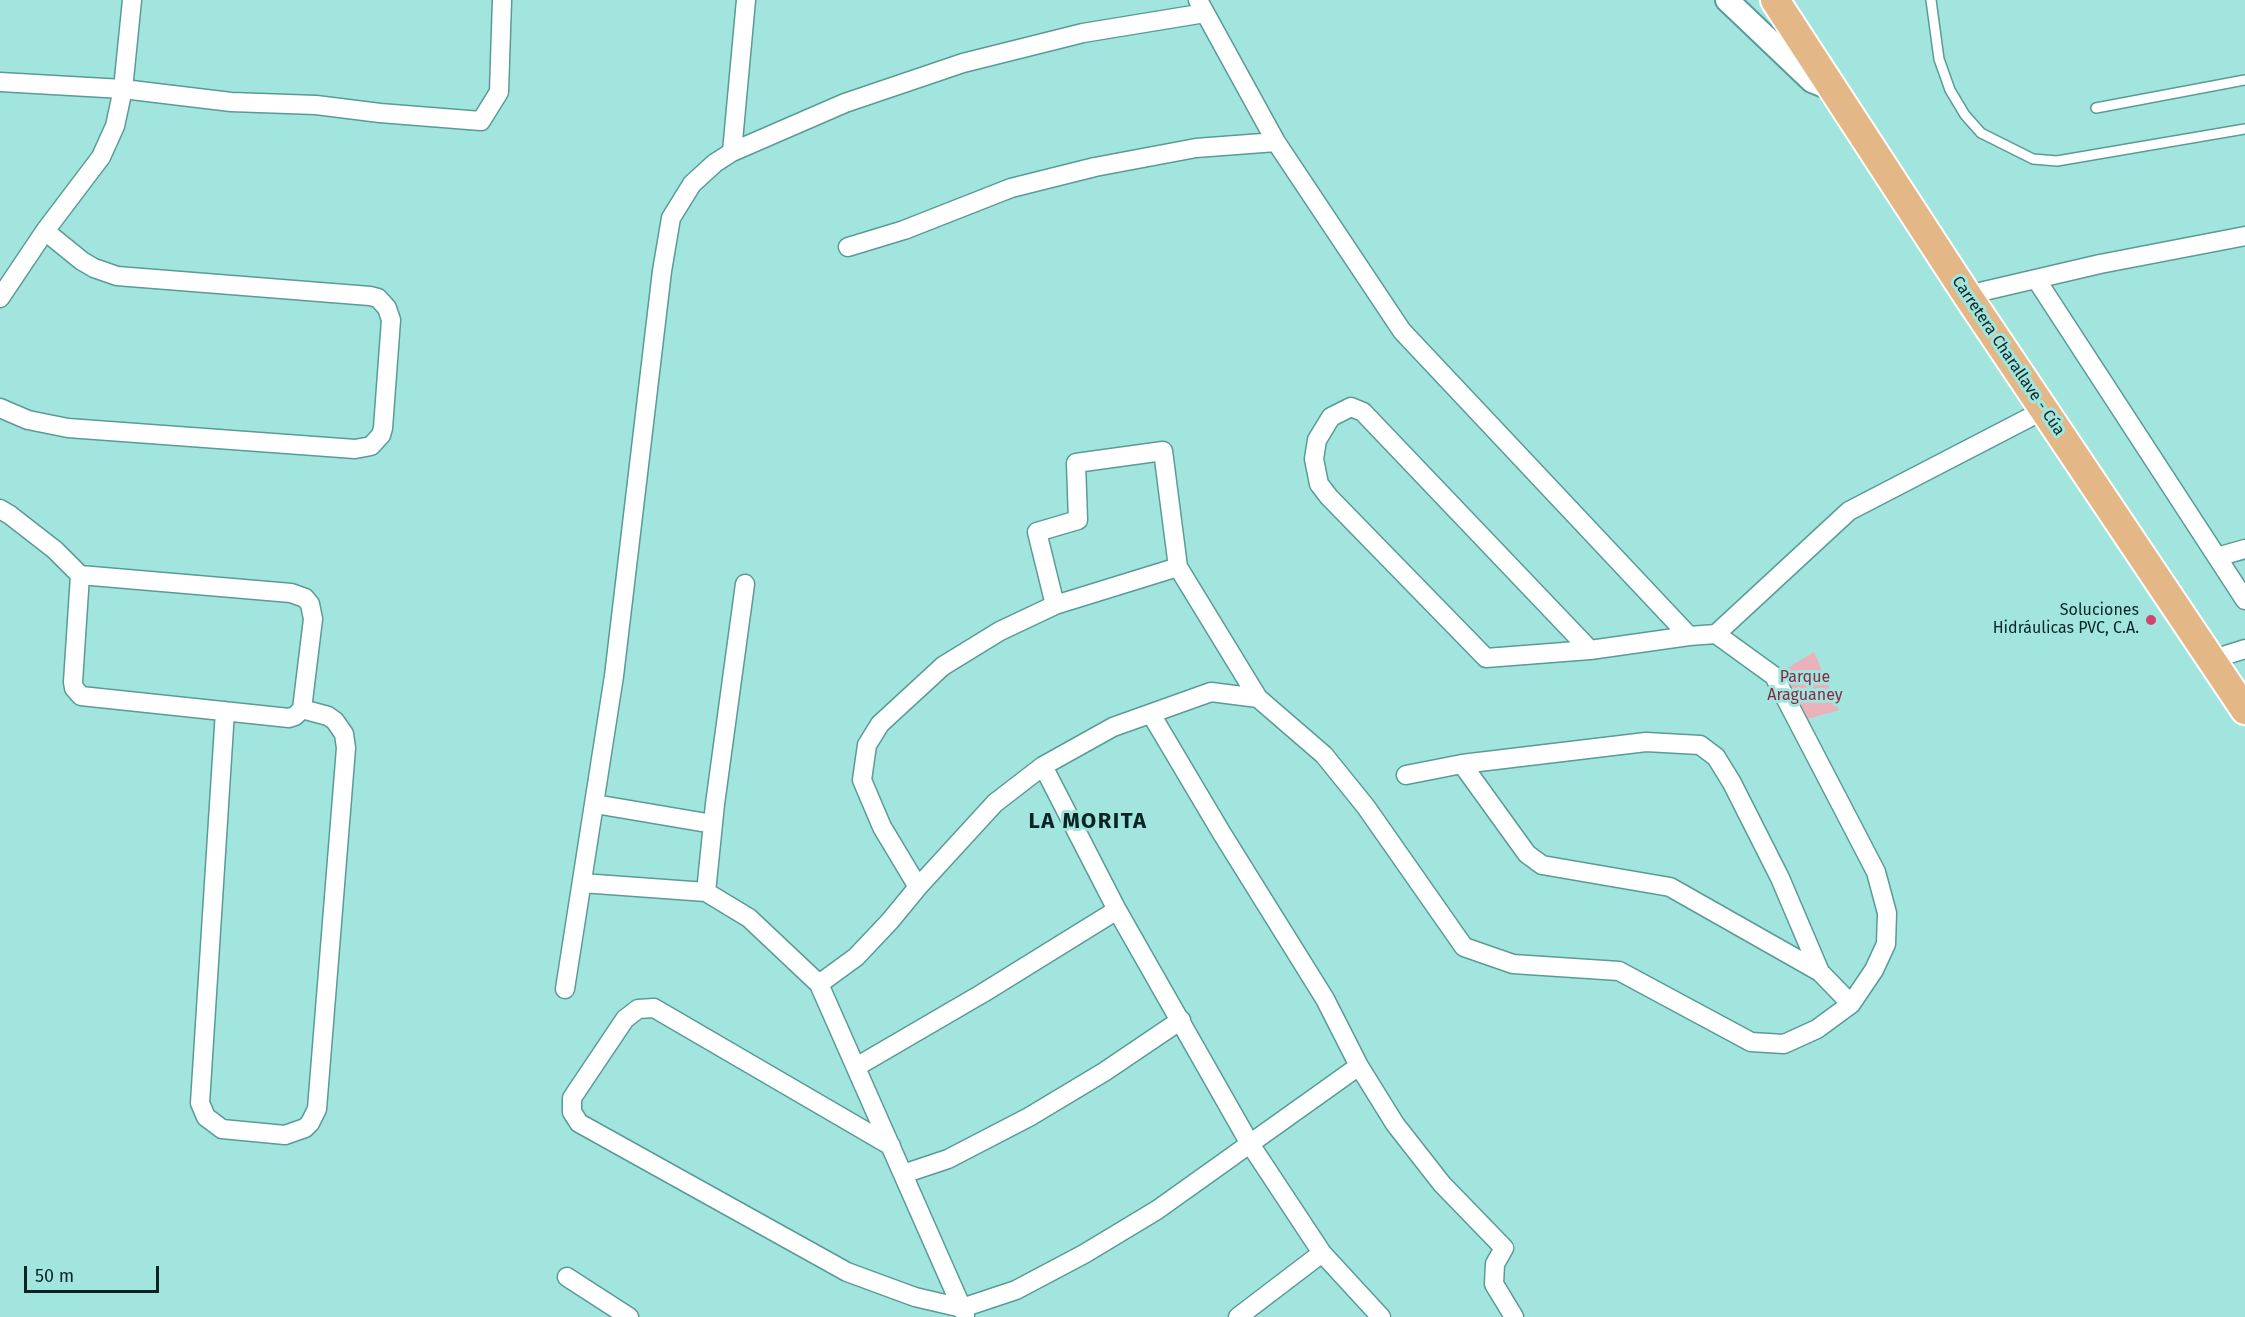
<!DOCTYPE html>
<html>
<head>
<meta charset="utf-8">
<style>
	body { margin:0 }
	#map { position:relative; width:2245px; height:1317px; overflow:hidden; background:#a2e5df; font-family:"Fira Sans",sans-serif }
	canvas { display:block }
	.scale { position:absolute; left:24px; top:1266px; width:135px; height:27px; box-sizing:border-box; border:3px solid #082523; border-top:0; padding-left:8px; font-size:18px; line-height:21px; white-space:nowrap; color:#082523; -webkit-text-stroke:4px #a2e5df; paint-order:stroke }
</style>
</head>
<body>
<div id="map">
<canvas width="2245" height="1317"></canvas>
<div class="scale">50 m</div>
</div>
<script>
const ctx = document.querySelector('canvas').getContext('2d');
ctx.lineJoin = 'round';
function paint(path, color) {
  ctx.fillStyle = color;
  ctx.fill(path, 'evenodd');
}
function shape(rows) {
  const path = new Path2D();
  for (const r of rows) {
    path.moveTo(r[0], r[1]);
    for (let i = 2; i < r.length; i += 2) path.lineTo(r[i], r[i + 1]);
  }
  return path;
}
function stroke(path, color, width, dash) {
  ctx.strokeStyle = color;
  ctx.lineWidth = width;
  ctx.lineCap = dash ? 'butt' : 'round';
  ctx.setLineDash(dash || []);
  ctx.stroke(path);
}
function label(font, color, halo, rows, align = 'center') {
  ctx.font = font + ' "Fira Sans",sans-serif';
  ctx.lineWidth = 6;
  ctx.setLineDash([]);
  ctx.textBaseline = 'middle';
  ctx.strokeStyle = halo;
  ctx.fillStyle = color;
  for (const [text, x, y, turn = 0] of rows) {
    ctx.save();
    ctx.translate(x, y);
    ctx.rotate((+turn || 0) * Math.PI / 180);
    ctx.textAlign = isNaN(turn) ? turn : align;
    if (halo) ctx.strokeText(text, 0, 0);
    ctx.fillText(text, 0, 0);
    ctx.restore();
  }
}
paint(shape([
	[1814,652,1839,710,1797,722,1774,676]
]), '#eab1ba');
const service = shape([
	[1931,0,1939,59,1950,90,1965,115,1981,133,2033,159,2057,161,2245,129],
	[2096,108,2245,80]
]);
const minor = shape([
	[1198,0,1276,142,1402,331,1689,636],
	[0,82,123,89,231,102,316,105,380,113,481,121,499,92,502,0],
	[732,152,845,103,963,63,1083,33,1205,13],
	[848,247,904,230,1011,188,1095,167,1196,148,1276,142],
	[2036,279,2245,600],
	[1967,295,2100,264,2245,236],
	[0,298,45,231,101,157,115,126,123,89,132,0],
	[0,408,28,420,68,428,355,449,371,446,381,435,383,428,391,320,387,308,378,298,370,296,117,276,94,268,82,261,45,231],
	[0,509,10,515,55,550,80,575,291,593,305,598,310,604,313,619,302,709,295,716,289,718,81,696,74,688,73,682,80,575],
	[2217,557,2245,549],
	[1055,605,1178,567],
	[1590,650,1363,412,1351,407,1331,417,1317,440,1314,459,1319,484,1329,497,1486,658,1590,650,1689,636,1716,634],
	[2210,660,2245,649],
	[225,711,200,1103,206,1117,222,1129,285,1135,305,1128,310,1123,317,1109,346,748,344,734,335,721,328,716,302,709],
	[1151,714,1221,832,1325,999,1359,1066,1395,1124,1442,1184,1504,1248,1495,1264,1494,1284,1514,1317],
	[1462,764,1527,854,1542,865,1670,887,1820,972],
	[1043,766,1117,910,1250,1144,1322,1253,1381,1317],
	[1406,775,1462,764,1646,742,1700,745,1716,757,1732,783,1780,878,1820,972,1851,1004],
	[595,804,713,824],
	[582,883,706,892,749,918,819,984,965,1315],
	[918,887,882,827,862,780,867,745,880,724,943,666,1000,631,1055,605,1037,532,1078,520,1076,463,1163,451,1178,567,1258,698,1324,755,1366,807,1464,947,1513,964,1619,971,1751,1042,1784,1044,1817,1029,1851,1004,1874,970,1886,944,1887,913,1876,872,1774,676,1716,634,1849,511,2044,410],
	[706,892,715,804,745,584],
	[819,984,856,957,890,921,918,887,995,803,1043,766,1113,727,1211,692,1258,698],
	[565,989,614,676,662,271,671,218,692,184,715,163,732,152,746,0],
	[856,1067,983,993,1117,910],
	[891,1146,654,1008,638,1009,625,1019,572,1098,572,1112,579,1123,847,1272,915,1297,962,1308,1016,1290,1084,1254,1157,1210,1359,1066],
	[903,1174,948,1159,1029,1117,1104,1072,1181,1020],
	[567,1277,629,1317],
	[1238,1317,1322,1253]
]);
const tertiary = shape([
	[1727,0,1812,81,1834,90]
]);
const trunk = shape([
	[1775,0,1967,295,2245,710]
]);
stroke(service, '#599b96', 12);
stroke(minor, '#599b96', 21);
stroke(tertiary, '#599b96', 26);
stroke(trunk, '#fff', 32);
stroke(service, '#fff', 9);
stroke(minor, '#fff', 18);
stroke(tertiary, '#fff', 22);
stroke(trunk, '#e3b786', 28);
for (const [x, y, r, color] of [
	[2151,620,6,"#d4446a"]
]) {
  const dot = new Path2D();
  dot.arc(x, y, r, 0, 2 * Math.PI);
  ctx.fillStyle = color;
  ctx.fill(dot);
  stroke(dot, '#a2e5df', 2);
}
label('16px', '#082523', '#a2e5df', [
	["Carretera Charallave - Cúa",2008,356,56]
]);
label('16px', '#082523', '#a2e5df', [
	["Soluciones",2139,611],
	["Hidráulicas PVC, C.A.",2139,629]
], 'right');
label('16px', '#872b43', '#a2e5df', [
	["Parque",1805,678],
	["Araguaney",1805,696]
]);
ctx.letterSpacing = '1.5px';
label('bold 22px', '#082523', '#a2e5df', [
	["LA MORITA",1088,822]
]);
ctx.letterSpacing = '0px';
</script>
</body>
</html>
